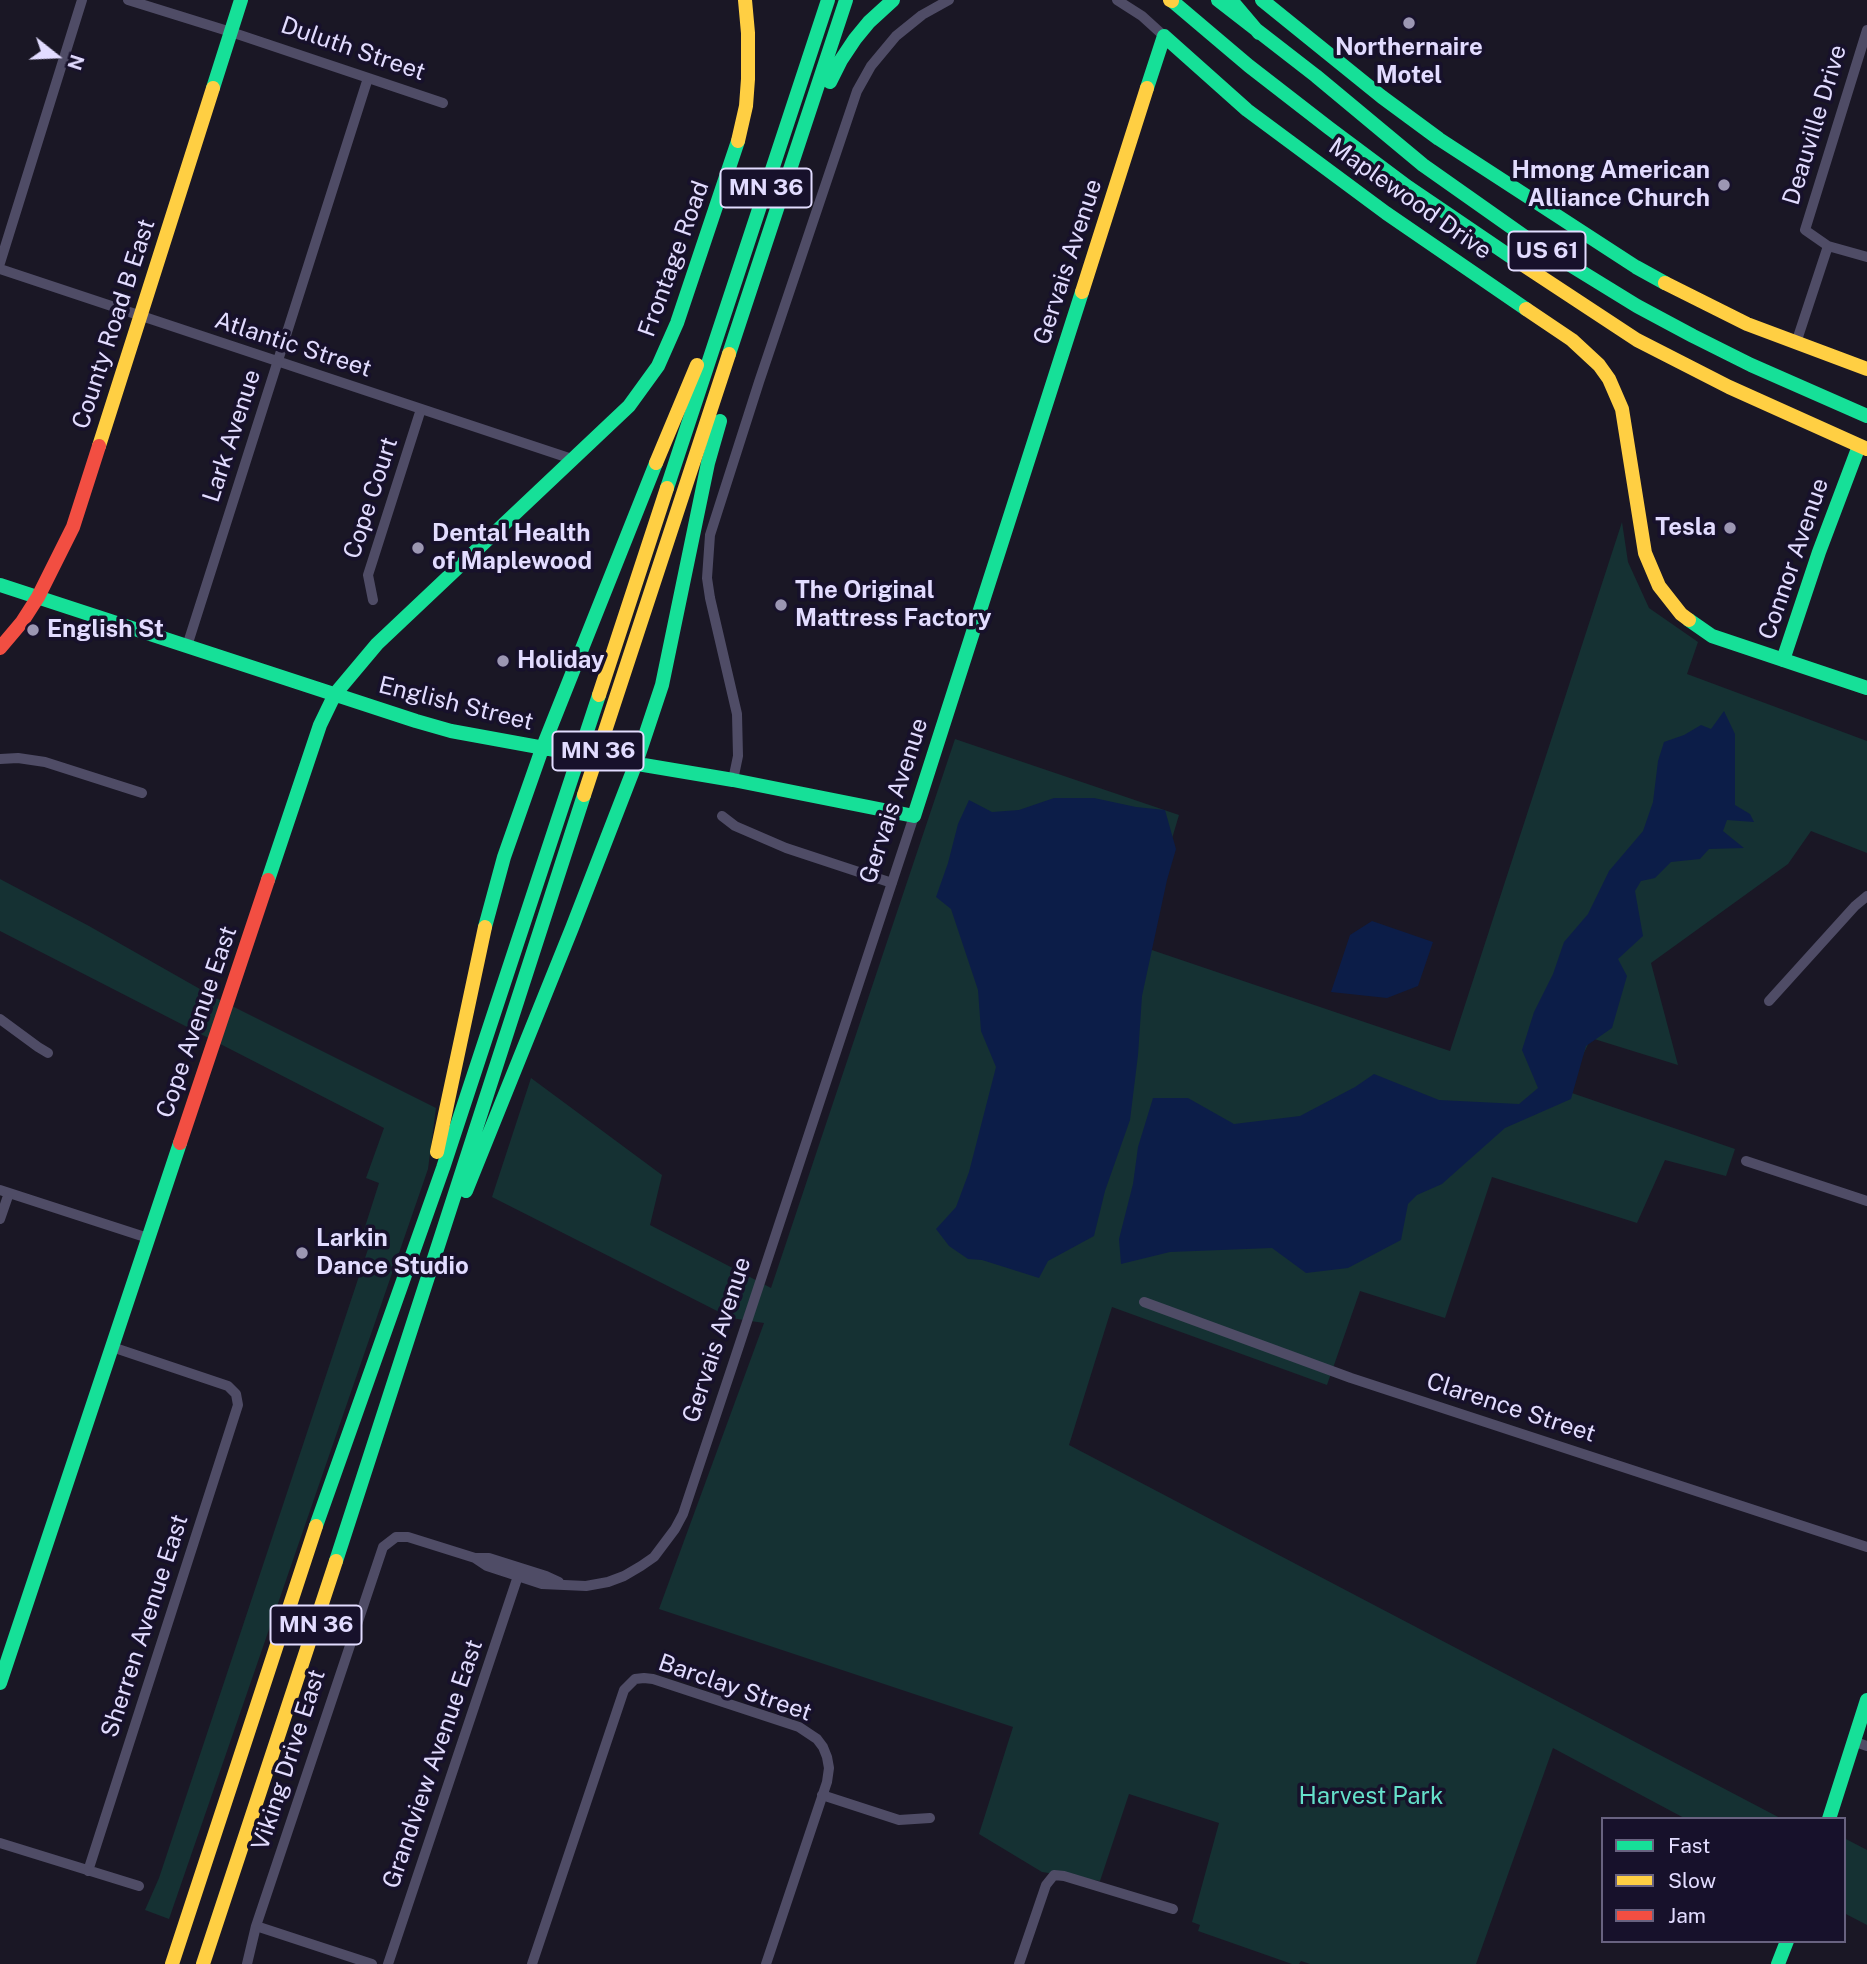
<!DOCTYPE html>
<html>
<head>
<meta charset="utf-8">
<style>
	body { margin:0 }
	#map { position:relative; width:1867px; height:1964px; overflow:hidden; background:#1a1725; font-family:"Public Sans",sans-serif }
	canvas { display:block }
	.legend { position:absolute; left:1601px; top:1817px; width:245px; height:126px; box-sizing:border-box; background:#17112b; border:2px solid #686280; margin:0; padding:9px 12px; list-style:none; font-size:21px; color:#e2dcff }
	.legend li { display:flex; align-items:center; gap:14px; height:35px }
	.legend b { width:35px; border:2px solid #686280 }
	.north { position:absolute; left:21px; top:21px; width:70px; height:70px; -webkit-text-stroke:5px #17112b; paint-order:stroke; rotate:108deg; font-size:19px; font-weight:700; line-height:28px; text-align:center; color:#e2dcff }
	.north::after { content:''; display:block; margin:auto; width:24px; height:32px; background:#e2dcff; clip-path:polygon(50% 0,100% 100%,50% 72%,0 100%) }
</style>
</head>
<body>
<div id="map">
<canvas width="1867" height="1964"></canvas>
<ul class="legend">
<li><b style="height:9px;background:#16e098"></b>Fast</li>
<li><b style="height:9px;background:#ffcf43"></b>Slow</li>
<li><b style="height:9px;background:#f24e42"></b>Jam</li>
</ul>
<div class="north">N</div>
</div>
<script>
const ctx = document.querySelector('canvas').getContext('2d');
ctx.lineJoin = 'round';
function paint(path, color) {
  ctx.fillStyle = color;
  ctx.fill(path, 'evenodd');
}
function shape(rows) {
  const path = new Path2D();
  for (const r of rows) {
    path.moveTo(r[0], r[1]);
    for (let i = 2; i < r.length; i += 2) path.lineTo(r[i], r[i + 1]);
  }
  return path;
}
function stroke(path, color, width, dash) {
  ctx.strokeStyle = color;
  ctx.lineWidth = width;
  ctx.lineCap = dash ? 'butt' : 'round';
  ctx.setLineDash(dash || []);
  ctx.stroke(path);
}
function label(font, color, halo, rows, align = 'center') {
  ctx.font = font + ' "Public Sans",sans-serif';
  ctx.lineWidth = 7;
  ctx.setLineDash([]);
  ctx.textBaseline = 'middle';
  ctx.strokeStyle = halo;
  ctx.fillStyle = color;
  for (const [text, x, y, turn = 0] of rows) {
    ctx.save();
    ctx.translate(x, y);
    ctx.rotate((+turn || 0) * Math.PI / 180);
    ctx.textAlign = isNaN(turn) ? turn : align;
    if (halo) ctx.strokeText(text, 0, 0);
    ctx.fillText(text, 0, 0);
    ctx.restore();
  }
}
paint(shape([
	[1622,522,1628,562,1649,608,1698,642,1687,674,1867,741,1867,853,1811,831,1788,864,1651,963,1678,1065,1591,1038,1566,1091,1735,1149,1726,1176,1665,1160,1637,1223,1492,1177,1445,1318,1360,1291,1327,1385,1112,1307,1069,1445,1782,1819,1686,1819,1553,1748,1476,1964,1310,1964,1301,1961,1299,1964,1292,1964,1198,1931,1200,1925,1192,1922,1219,1823,1129,1794,1100,1881,1042,1872,979,1834,1013,1727,659,1609,764,1323,731,1318,492,1197,531,1078,662,1175,650,1225,771,1288,955,739,1179,815,1140,946,1450,1051],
	[0,879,89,926,214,997,436,1108,428,1169,169,1919,145,1910,159,1878,373,1234,364,1230,379,1183,366,1178,384,1128,0,931],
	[1844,1838,1867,1850,1867,1925,1844,1913]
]), '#153133');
paint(shape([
	[1724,711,1735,734,1735,805,1750,814,1754,822,1727,820,1723,831,1744,848,1709,849,1700,859,1671,862,1655,878,1641,881,1635,891,1643,936,1618,959,1627,976,1612,1028,1586,1046,1571,1099,1505,1128,1442,1184,1417,1195,1408,1204,1401,1240,1348,1268,1306,1273,1272,1248,1170,1252,1121,1264,1119,1239,1133,1184,1138,1147,1153,1098,1188,1098,1234,1124,1300,1116,1355,1087,1374,1074,1439,1100,1519,1104,1538,1088,1522,1050,1534,1012,1553,974,1564,942,1588,914,1609,871,1643,831,1653,802,1658,761,1664,742,1684,735,1701,725,1711,729],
	[1054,798,1094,798,1136,807,1165,810,1176,849,1167,880,1142,996,1138,1055,1130,1120,1105,1191,1094,1236,1048,1261,1039,1278,982,1260,968,1259,949,1246,936,1229,956,1207,969,1172,996,1067,981,1031,978,990,951,909,936,897,948,863,958,824,969,800,992,812,1019,810],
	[1372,921,1433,942,1418,986,1387,998,1331,992,1350,935]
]), '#0c1d48');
stroke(shape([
	[128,0,231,32,443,103],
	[1117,0,1142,16,1164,36],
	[1867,30,1805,230,1828,246,1867,257],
	[0,263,82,0],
	[0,269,572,459],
	[1796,343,1828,246],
	[373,600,368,575,421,409],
	[187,646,368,78],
	[0,759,18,758,45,762,142,793],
	[733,780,738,756,737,714,710,598,707,578,710,535,759,382,857,91,871,66,896,36,922,15,949,0],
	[722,816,735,826,786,848,892,883],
	[1769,1001,1855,906,1867,896],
	[0,1019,38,1047,48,1053],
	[1746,1161,1867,1201],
	[0,1190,148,1238],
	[0,1219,9,1193],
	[1144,1302,1351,1378,1867,1547],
	[475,1558,489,1558,546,1576,559,1582],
	[1853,1741,1867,1746],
	[822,1795,899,1820,930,1818],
	[0,1843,139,1886],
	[88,1871,238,1405,236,1394,228,1386,112,1347],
	[256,1926,372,1964],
	[247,1964,256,1926,383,1547,396,1537,408,1537,475,1558,487,1566,542,1584,586,1586,608,1582,624,1576,641,1566,654,1557,675,1529,683,1514,733,1364,914,816],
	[388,1964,518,1576],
	[532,1964,624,1690,635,1679,644,1678,653,1679,799,1727,817,1739,823,1747,827,1757,829,1768,827,1782,766,1964],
	[1019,1964,1046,1885,1054,1875,1064,1876,1173,1909]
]), '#4f4c66', 10);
stroke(shape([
	[1171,0,1249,66,1329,128,1408,187,1517,261],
	[1218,0,1316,76,1423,165,1528,239,1637,306,1693,336,1751,365,1867,416],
	[1231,0,1259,33],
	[1262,0,1382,97,1439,139,1636,267,1665,283],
	[830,82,841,60,855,39,869,22,893,0],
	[213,88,241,0],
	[1147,88,1164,36,1247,110,1386,213,1526,309],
	[729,354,846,0],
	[667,488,828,0],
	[0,585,416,721,451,731,577,754],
	[1689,620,1712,636,1867,688],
	[1783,660,1819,552,1859,446],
	[602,758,733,780,914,816,1082,292],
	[268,880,320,725,335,694,377,644,629,406,658,366,677,323,738,141],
	[485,927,504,857,542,749,656,463],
	[466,1191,572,928,636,763,662,685,708,463,720,421],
	[316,1526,443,1168,599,695],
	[336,1561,584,795],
	[0,1683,180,1143],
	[1829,1819,1867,1700],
	[1778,1964,1787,1941]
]), '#16e098', 14);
stroke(shape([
	[1170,0,1172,1],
	[738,141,746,106,748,79,748,33,745,0],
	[1517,261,1637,340,1729,387,1867,449],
	[1665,283,1747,324,1867,369],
	[1082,292,1147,88],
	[1526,309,1572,340,1599,365,1609,379,1622,409,1645,553,1659,586,1681,614,1689,620],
	[99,446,213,88],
	[656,463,697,365],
	[599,695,667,488],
	[584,795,729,354],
	[437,1152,485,927],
	[172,1964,316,1526],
	[203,1964,336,1561]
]), '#ffcf43', 14);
stroke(shape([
	[0,648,22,622,38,597,73,527,99,446],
	[180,1143,268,880]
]), '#f24e42', 14);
stroke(shape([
	[577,754,602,758]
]), '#16e098', 14);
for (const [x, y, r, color] of [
	[1409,23,7,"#9c97b3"],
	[1724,185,7,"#9c97b3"],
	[1730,528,7,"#9c97b3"],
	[418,548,7,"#9c97b3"],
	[781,605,7,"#9c97b3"],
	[33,630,7,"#9c97b3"],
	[503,661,7,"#9c97b3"],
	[302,1253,7,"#9c97b3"]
]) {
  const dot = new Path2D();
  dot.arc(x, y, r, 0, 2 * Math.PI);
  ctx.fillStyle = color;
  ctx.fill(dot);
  stroke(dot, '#17112b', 2.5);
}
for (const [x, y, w] of [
	[766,188,91],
	[1547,251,77],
	[598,751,91],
	[316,1625,91]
]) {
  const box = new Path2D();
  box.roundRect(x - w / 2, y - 19.5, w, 39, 5);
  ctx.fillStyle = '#17112b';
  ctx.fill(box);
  stroke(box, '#e2dcff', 2);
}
label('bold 23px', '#e2dcff', null, [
	["MN 36",766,188],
	["US 61",1547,251],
	["MN 36",598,751],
	["MN 36",316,1625]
]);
label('bold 24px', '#e2dcff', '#17112b', [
	["Northernaire",1409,48,"center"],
	["Motel",1409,76,"center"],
	["Hmong American",1710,171,"right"],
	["Alliance Church",1710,199,"right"],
	["Tesla",1716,528,"right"],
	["Dental Health",432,534],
	["of Maplewood",432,562],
	["The Original",795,591],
	["Mattress Factory",795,619],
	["English St",47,630],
	["Holiday",517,661],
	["Larkin",316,1239],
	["Dance Studio",316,1267]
], 'left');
label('24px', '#e2dcff', '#17112b', [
	["Duluth Street",353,49,19],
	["Deauville Drive",1815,125,-73],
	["Maplewood Drive",1410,199,35],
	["Frontage Road",674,259,-70],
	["Gervais Avenue",1068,262,-72],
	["County Road B East",114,324,-72],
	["Atlantic Street",293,345,18],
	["Lark Avenue",232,436,-72],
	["Cope Court",371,498,-72],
	["Connor Avenue",1794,559,-71],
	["English Street",456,704,14],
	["Gervais Avenue",894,801,-72],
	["Cope Avenue East",197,1022,-71],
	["Gervais Avenue",717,1340,-72],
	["Clarence Street",1511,1408,18],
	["Sherren Avenue East",145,1626,-72],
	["Barclay Street",735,1688,19],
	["Viking Drive East",289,1760,-72],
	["Grandview Avenue East",433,1764,-71]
]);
label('24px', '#65e1ca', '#17112b', [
	["Harvest Park",1371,1797]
]);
</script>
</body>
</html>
